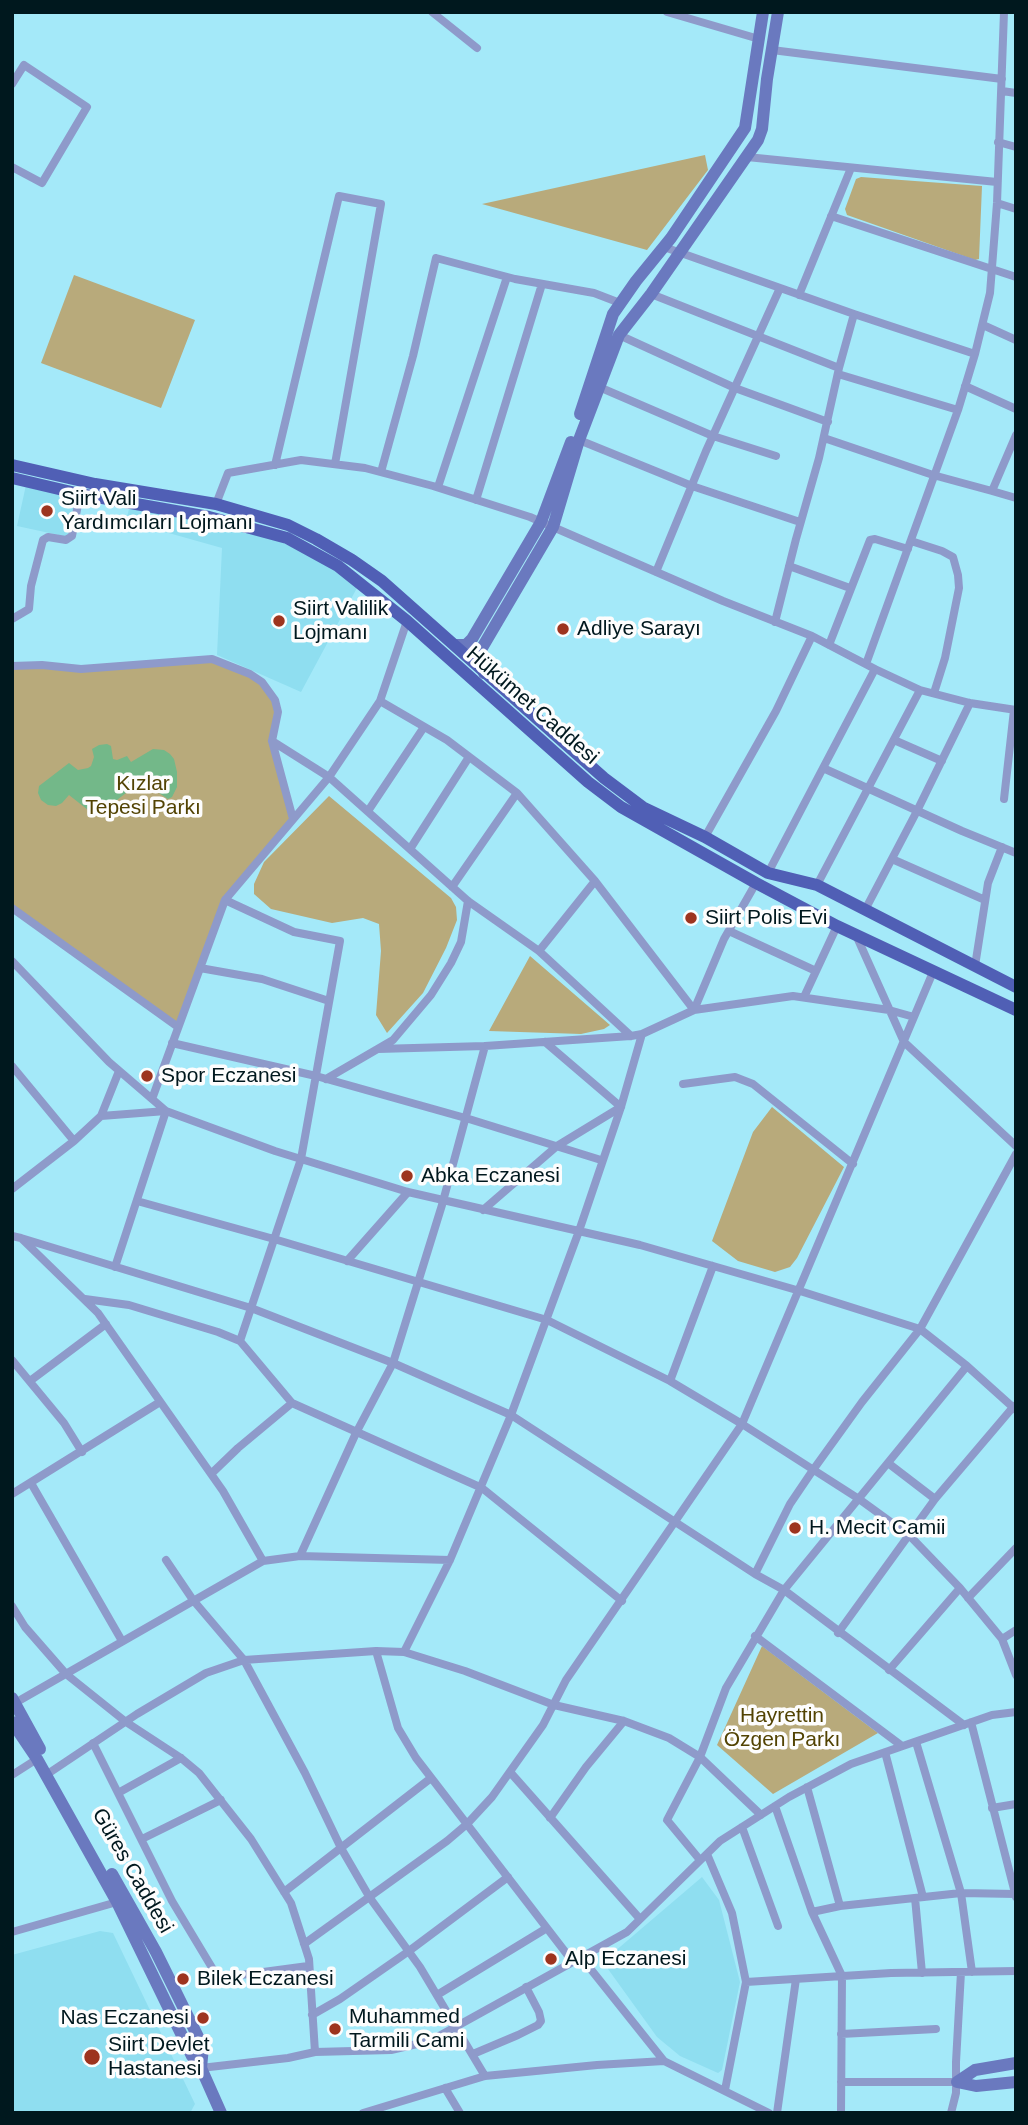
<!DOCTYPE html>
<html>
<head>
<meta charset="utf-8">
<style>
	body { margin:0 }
	#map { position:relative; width:1028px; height:2125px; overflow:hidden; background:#a4e9f9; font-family:Helvetica,sans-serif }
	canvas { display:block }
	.frame { position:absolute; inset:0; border:14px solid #00181e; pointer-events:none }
</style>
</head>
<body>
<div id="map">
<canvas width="1028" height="2125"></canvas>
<div class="frame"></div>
</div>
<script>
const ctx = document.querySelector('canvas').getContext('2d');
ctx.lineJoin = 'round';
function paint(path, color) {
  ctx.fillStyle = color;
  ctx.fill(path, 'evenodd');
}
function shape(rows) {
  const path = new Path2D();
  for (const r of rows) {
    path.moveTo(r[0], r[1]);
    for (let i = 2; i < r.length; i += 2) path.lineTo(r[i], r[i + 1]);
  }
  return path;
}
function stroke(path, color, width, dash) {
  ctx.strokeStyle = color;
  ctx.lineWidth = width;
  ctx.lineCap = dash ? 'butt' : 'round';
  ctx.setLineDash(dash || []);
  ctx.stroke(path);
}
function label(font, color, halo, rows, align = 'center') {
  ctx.font = font + ' Helvetica,sans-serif';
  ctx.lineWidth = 7;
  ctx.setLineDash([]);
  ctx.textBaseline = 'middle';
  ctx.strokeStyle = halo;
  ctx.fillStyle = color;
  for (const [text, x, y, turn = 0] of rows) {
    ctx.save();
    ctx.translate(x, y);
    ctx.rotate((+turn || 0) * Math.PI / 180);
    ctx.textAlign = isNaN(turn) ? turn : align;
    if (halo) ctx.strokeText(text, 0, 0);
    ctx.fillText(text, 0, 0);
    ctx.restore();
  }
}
paint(shape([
	[26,485,77,496,68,537,17,526],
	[130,505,263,534,312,556,358,586,301,692,217,655,222,548,126,521],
	[702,1877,719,1900,740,1982,722,2070,718,2073,680,2056,657,2037,608,1969,607,1958],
	[100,1931,113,1933,195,2104,190,2113,12,2113,12,1955]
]), '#8fdef0');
paint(shape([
	[705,155,708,170,647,250,482,204],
	[861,177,982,186,979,259,975,260,847,215,845,209,856,179],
	[74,275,195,320,161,408,41,363],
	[212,659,250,674,275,700,272,741,293,819,225,900,178,1027,12,908,12,666,81,669],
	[329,796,451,898,456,907,457,920,446,948,423,993,387,1033,376,1015,381,951,379,924,363,918,332,923,271,909,254,894,254,884,264,862],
	[530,956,610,1025,604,1029,581,1034,489,1031],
	[772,1107,844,1167,797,1258,790,1267,775,1272,738,1261,712,1241,753,1132],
	[762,1646,878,1733,773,1794,717,1745]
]), '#b8aa7b');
paint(shape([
	[107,744,111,746,113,759,117,760,127,756,131,762,153,749,164,750,170,754,174,759,177,772,177,787,172,797,168,799,156,791,141,787,126,793,104,810,93,812,88,810,69,795,62,803,56,806,48,805,41,800,38,793,39,786,69,763,78,770,88,768,91,766,94,757,92,749,99,745]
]), '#73b889');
stroke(shape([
	[432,12,477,48],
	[667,12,759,39],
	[772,50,1002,79],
	[12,84,24,65,87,107,42,183,12,167],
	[1002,91,1016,93],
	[998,142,1016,147],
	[747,157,997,182],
	[997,203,1016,209],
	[831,216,1016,277],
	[664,247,854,314,975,354],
	[651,294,839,368],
	[799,295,851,168],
	[983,325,1016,340],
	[619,335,735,388,828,422],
	[838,374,958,410],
	[965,386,1016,409],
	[599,387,713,436,776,456],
	[824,438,933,475,992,491,1016,435],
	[579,440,692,486,800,522],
	[275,465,339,196,381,204,335,464],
	[381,472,413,356,436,258,515,279,594,293,620,303],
	[438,487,507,277],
	[992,491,1016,498],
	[476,500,542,284],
	[216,504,228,473,301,460,365,468,433,486,530,517,723,601,812,636,875,669],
	[911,541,942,551,953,557,958,575,959,588,945,658,934,693],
	[789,566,850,588],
	[656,572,706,451,780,288],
	[12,619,29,609,31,586,43,540,48,537,66,540,72,536,80,494],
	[775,622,796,539,819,458,839,368,854,314],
	[829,645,870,540,875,539,908,549],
	[866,664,958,410,975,354,990,293,997,203,1004,12],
	[12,666,42,665,81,669,212,659,250,674,262,682,275,700,278,712,272,741,293,819],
	[380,701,407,621],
	[894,740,942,761],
	[272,741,329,777,380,701,447,740,517,793,452,887],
	[823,768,875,669,920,690,970,703,1016,710],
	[517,793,595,881,694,1010,724,939,756,883],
	[1004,799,1014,710],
	[368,811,424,727],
	[705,837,776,711,812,636],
	[410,849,469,757],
	[892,859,985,900],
	[768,873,823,768,962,831,1016,853],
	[817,885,920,690],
	[225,900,294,932,340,941,301,1159,240,1341],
	[12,908,178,1027],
	[865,910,917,811,970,703],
	[729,931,816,971],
	[856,935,904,1042,1016,1146],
	[539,951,595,881],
	[12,961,109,1062,166,1111,275,1151,408,1192,640,1245,800,1291,920,1329,967,1366,1016,1410],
	[975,966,988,883,1002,847],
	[200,968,262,979,329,1001],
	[804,997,837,926],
	[545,1042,621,1107],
	[172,1043,316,1076,469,1119,601,1160],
	[378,1049,485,1046,631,1036,642,1034,694,1010,793,996,889,1010,914,1017],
	[12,1066,74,1141],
	[326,1079,393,1040,431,995,451,963,461,942,468,901],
	[683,1084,735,1077,753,1084,853,1164],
	[152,1099,225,900,329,777,468,901,539,951,631,1036],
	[101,1116,166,1111],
	[12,1189,74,1141,101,1116,119,1071],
	[137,1201,274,1239,547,1320,670,1381,742,1424,859,1499,910,1536,960,1588,1002,1639,1016,1675],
	[483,1210,557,1146,621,1107],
	[12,1236,21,1238,98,1313,223,1491,263,1561],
	[21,1238,251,1308,393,1363,511,1415,755,1574,784,1590,964,1725],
	[347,1261,408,1192],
	[115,1267,166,1111],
	[85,1299,129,1305,218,1332,240,1341,292,1403,482,1488,622,1601],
	[12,1360,64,1423,82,1452],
	[30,1381,106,1324],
	[670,1381,713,1266],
	[888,1463,935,1499],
	[211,1474,238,1448,292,1403],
	[31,1483,122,1641],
	[12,1494,160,1402],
	[300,1556,356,1433,393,1363,442,1205,485,1046],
	[166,1560,193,1600,244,1660,305,1773,341,1848,370,1898,420,1967,485,2076],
	[755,1574,790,1504,813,1470,862,1402,920,1329,1016,1154],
	[968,1598,1016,1548],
	[12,1606,25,1627,66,1674,126,1722,181,1758,199,1773,251,1839,291,1903,309,1959,315,2052],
	[838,1633,935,1499,1014,1406],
	[755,1636,902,1746],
	[1002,1639,1016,1630],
	[376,1651,398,1728,416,1758,573,1962],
	[404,1652,450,1560,511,1415,579,1231,621,1107,642,1034],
	[889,1670,960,1588],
	[15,1703,263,1561,300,1556,450,1560],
	[971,1722,1016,1897],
	[916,1742,961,1893,972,1972],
	[93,1743,172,1901,217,1976,226,1977,308,1966],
	[885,1752,923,1897],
	[510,1772,640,1919],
	[12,1775,37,1759],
	[46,1775,137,1714,206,1673,244,1660,376,1651,404,1652,465,1671,554,1705,624,1721,669,1738,700,1757,761,1815],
	[807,1787,840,1906],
	[118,1793,181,1758],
	[775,1806,812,1912,842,1976,841,2113],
	[992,1808,1016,1804],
	[550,1818,586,1767,624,1721],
	[742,1827,778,1926],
	[142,1839,221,1800],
	[707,1854,732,1913,746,1982,725,2090],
	[700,1860,667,1820,700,1757,726,1688,784,1590,967,1366],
	[284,1892,431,1778],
	[915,1898,922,1973],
	[812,1912,840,1906,961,1893,1016,1894],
	[12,1932,117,1902],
	[304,1944,447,1841,467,1824,492,1797,543,1725,566,1680,742,1424,933,972],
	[581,1957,664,2061,769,2113],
	[746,1982,891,1973,1016,1971],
	[437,1995,547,1928],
	[312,2015,340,1999,409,1951,508,1877],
	[841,2034,936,2029],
	[473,2054,518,2035,538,2025,541,2021,539,2012,526,1987],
	[201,2068,288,2058,315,2052,391,2050,430,2041,627,1932,720,1841,789,1797,851,1764,992,1715,1016,1712],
	[841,2082,957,2082],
	[445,2088,460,2113],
	[363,2113,485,2076,597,2065,664,2061],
	[777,2113,796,1979],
	[951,2113,956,2093,956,2062,961,1972]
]), '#8e9aca', 8);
stroke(shape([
	[580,414,613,314,636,281,671,238,745,128,763,12],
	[455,645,466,645,472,639,541,522,571,442],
	[484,673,479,653,553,527,579,440,619,335,651,294,758,140,762,129,767,79,778,12],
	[12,1698,40,1749],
	[12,1722,37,1759,117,1902,192,2056,201,2068,221,2113],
	[112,1874,156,1952,203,2047,201,2068],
	[1016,2063,975,2070,957,2082,976,2086,1016,2082]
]), '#6a79bf', 12);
stroke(shape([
	[12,465,95,484,216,504,288,525,316,539,352,560,382,581,604,778,644,808,705,837,768,873,817,885,1016,987],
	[12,478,80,494,209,517,287,538,338,566,407,621,588,782,621,807,756,883,837,926,1016,1010]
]), '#505fb5', 12);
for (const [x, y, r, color] of [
	[47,511,7,"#9d341f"],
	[279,621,7,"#9d341f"],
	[563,629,7,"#9d341f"],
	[691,918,7,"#9d341f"],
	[147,1076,7,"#9d341f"],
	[407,1176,7,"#9d341f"],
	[795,1528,7,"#9d341f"],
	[551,1959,7,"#9d341f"],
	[183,1979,7,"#9d341f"],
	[203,2018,7,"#9d341f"],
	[335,2029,7,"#9d341f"],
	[92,2057,9,"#9d341f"]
]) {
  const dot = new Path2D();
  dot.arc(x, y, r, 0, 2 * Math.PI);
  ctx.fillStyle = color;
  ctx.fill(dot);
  stroke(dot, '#fdfdfd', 2.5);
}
label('21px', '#00181e', '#fdfdfd', [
	["Siirt Vali",61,499],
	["Yardımcıları Lojmanı",61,523],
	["Siirt Valilik",293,609],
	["Lojmanı",293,633],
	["Adliye Sarayı",577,629],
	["Siirt Polis Evi",705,918],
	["Spor Eczanesi",161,1076],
	["Abka Eczanesi",421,1176],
	["H. Mecit Camii",809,1528],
	["Alp Eczanesi",565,1959],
	["Bilek Eczanesi",197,1979],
	["Muhammed",349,2017],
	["Tarmili Cami",349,2041],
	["Nas Eczanesi",189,2018,"right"],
	["Siirt Devlet",108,2045],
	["Hastanesi",108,2069]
], 'left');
label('21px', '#00181e', '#fdfdfd', [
	["Hükümet Caddesi",532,706,41],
	["Güres Caddesi",132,1871,60]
]);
label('21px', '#524303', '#fdfdfd', [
	["Kızlar",143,784],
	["Tepesi Parkı",143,808],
	["Hayrettin",782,1716],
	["Özgen Parkı",782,1740]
]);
</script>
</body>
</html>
